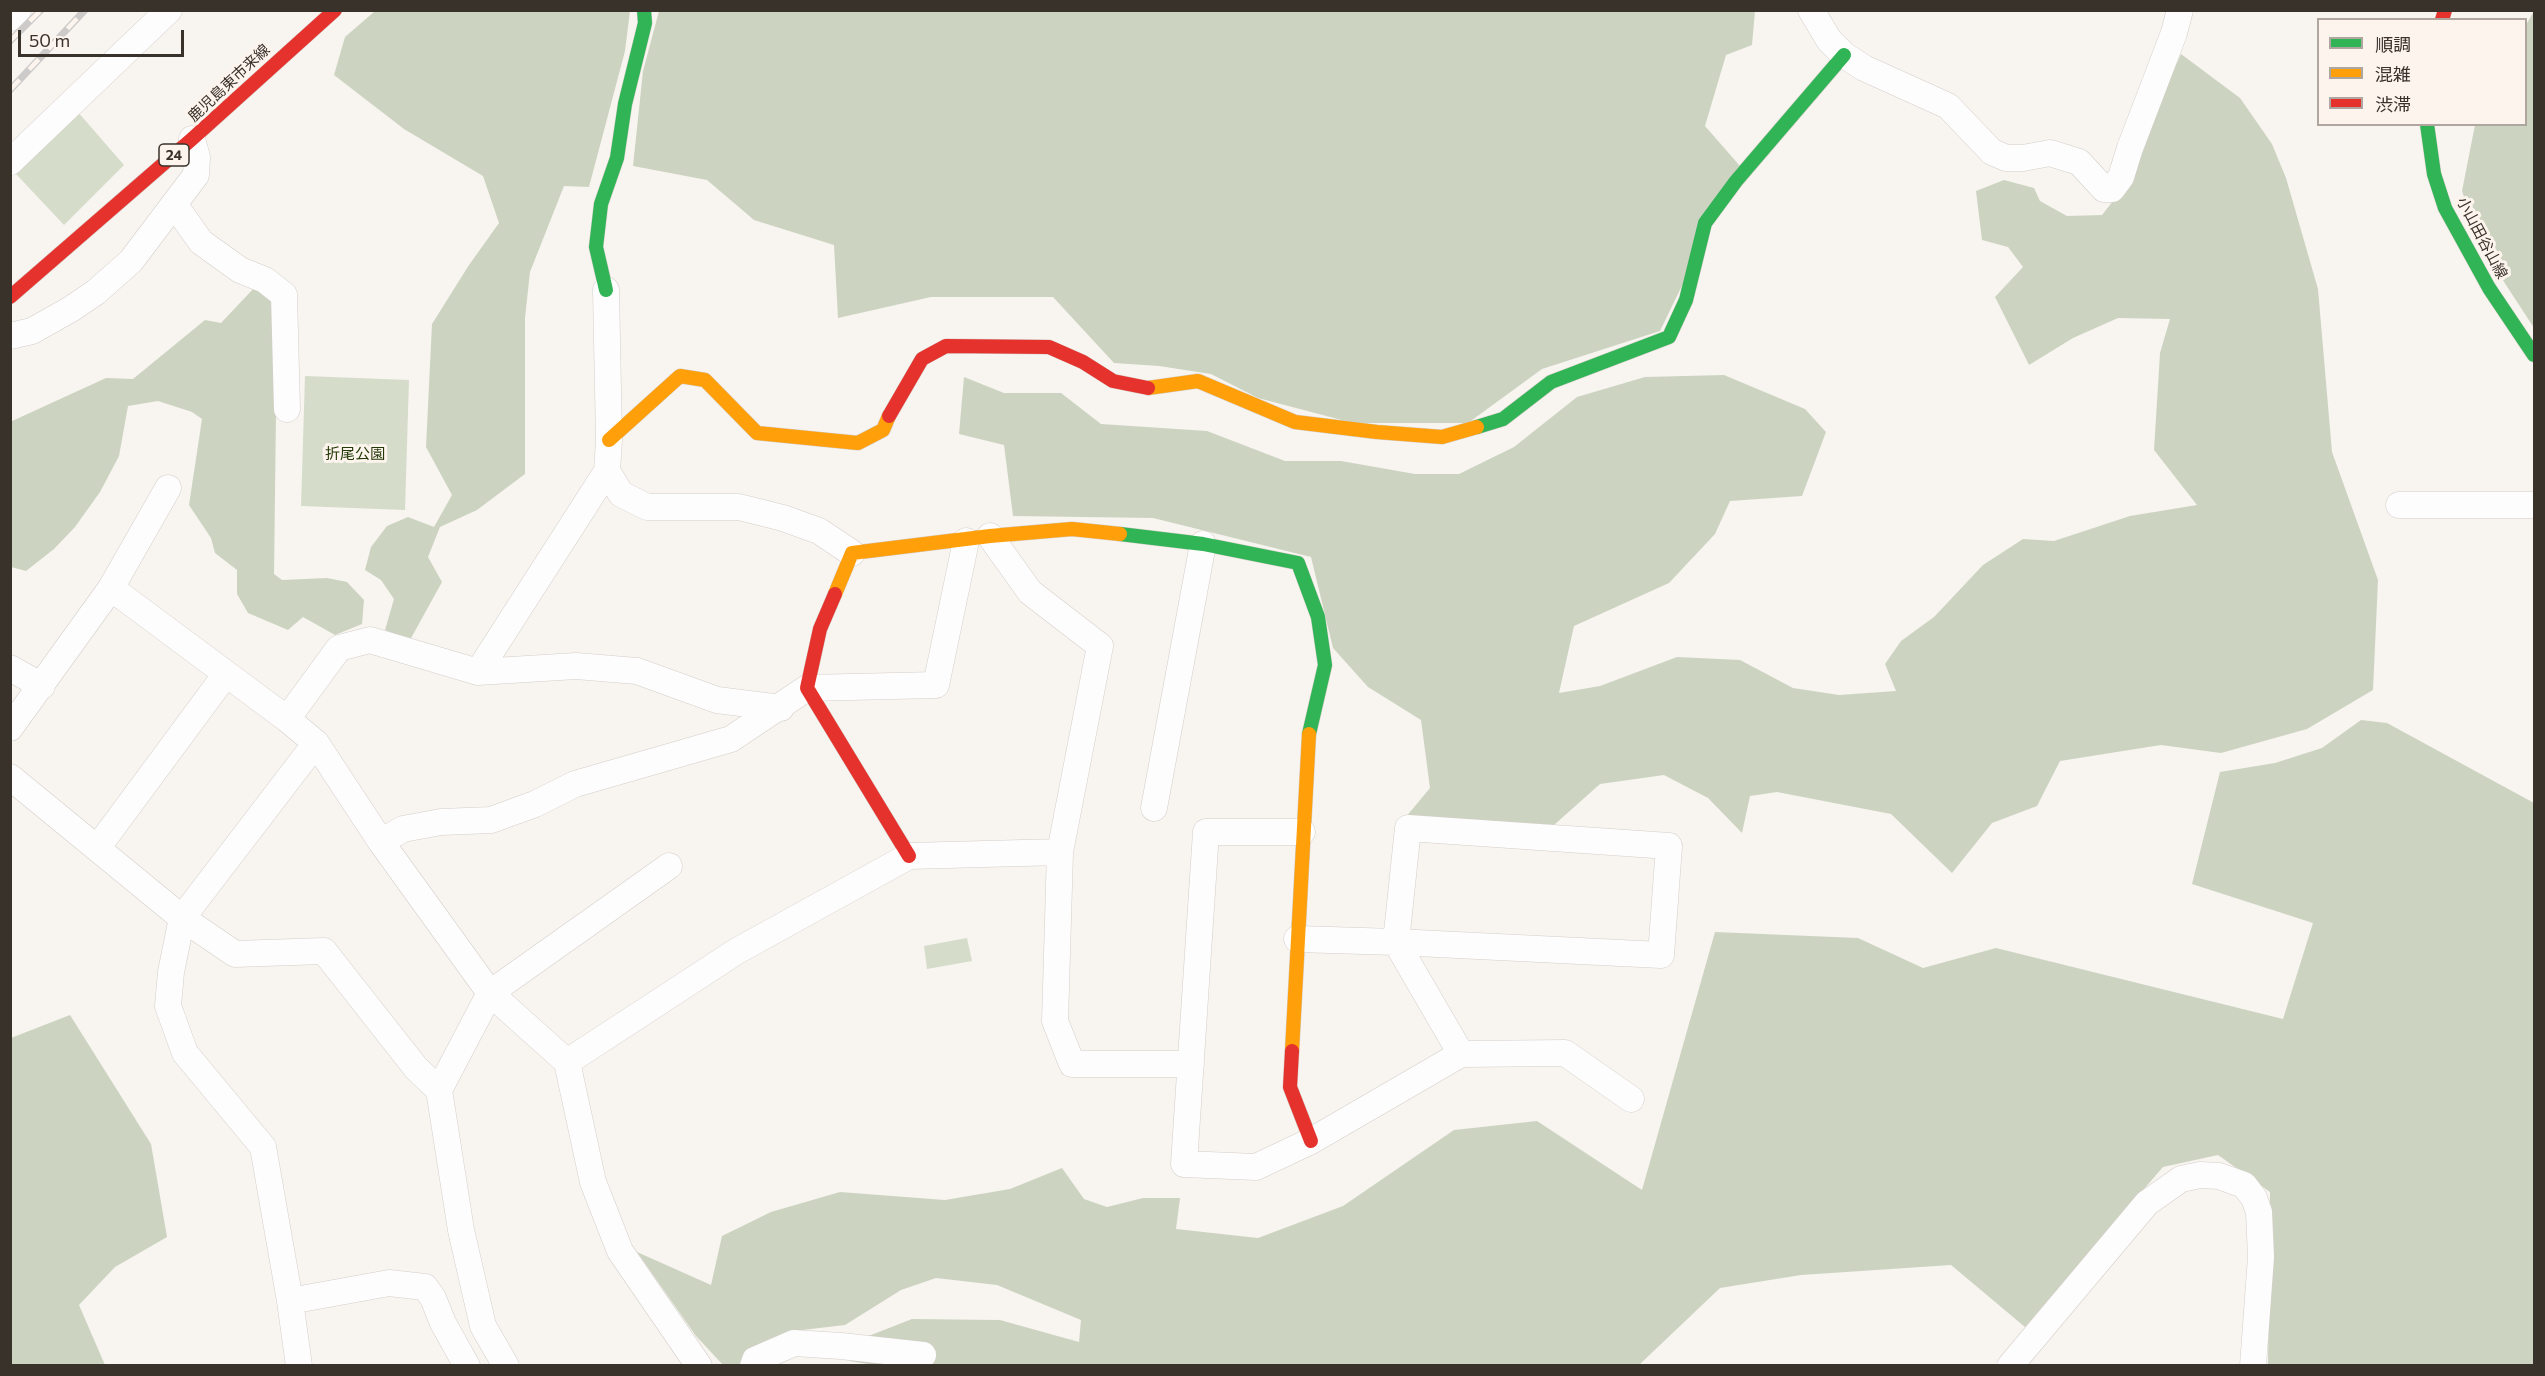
<!DOCTYPE html>
<html>
<head>
<meta charset="utf-8">
<style>
	body { margin:0 }
	#map { position:relative; width:2545px; height:1376px; overflow:hidden; background:#f8f4f0; font-family:Commissioner,"Noto Sans JP",sans-serif }
	canvas { display:block }
	.frame { position:absolute; inset:0; border:12px solid #39322b; pointer-events:none }
	.legend { position:absolute; left:2317px; top:18px; width:210px; height:108px; box-sizing:border-box; background:#fcf4ed; border:2px solid #aea69f; margin:0; padding:8px 10px; list-style:none; font-size:18px; color:#39322b }
	.legend li { display:flex; align-items:center; gap:12px; height:30px }
	.legend b { width:30px; border:2px solid #aea69f }
	.scale { position:absolute; left:18px; top:30px; width:166px; height:27px; box-sizing:border-box; border:3px solid #39322b; border-top:0; padding-left:8px; font-size:18px; line-height:21px; white-space:nowrap; color:#39322b; -webkit-text-stroke:4px #fcf4ed; paint-order:stroke }
</style>
</head>
<body>
<div id="map">
<canvas width="2545" height="1376"></canvas>
<div class="frame"></div>
<ul class="legend">
<li><b style="height:8px;background:#30b455"></b>順調</li>
<li><b style="height:8px;background:#ff9f0a"></b>混雑</li>
<li><b style="height:8px;background:#e5322d"></b>渋滞</li>
</ul>
<div class="scale">50 m</div>
</div>
<script>
const ctx = document.querySelector('canvas').getContext('2d');
ctx.lineJoin = 'round';
function paint(path, color) {
  ctx.fillStyle = color;
  ctx.fill(path, 'evenodd');
}
function shape(rows) {
  const path = new Path2D();
  for (const r of rows) {
    path.moveTo(r[0], r[1]);
    for (let i = 2; i < r.length; i += 2) path.lineTo(r[i], r[i + 1]);
  }
  return path;
}
function stroke(path, color, width, dash) {
  ctx.strokeStyle = color;
  ctx.lineWidth = width;
  ctx.lineCap = dash ? 'butt' : 'round';
  ctx.setLineDash(dash || []);
  ctx.stroke(path);
}
function label(font, color, halo, rows, align = 'center') {
  ctx.font = font + ' Commissioner,"Noto Sans JP",sans-serif';
  ctx.lineWidth = 6;
  ctx.setLineDash([]);
  ctx.textBaseline = 'middle';
  ctx.strokeStyle = halo;
  ctx.fillStyle = color;
  for (const [text, x, y, turn = 0] of rows) {
    ctx.save();
    ctx.translate(x, y);
    ctx.rotate((+turn || 0) * Math.PI / 180);
    ctx.textAlign = isNaN(turn) ? turn : align;
    if (halo) ctx.strokeText(text, 0, 0);
    ctx.fillText(text, 0, 0);
    ctx.restore();
  }
}
paint(shape([
	[77,111,124,165,64,225,16,174],
	[305,376,409,380,405,510,301,506],
	[967,938,972,961,927,969,924,946]
]), '#d5dcca');
paint(shape([
	[375,11,630,11,625,51,589,187,564,186,530,272,525,318,525,474,477,510,440,527,428,557,442,582,410,640,385,630,394,599,381,580,365,570,371,547,387,526,408,517,434,527,452,495,426,447,432,324,469,265,499,223,483,176,404,129,334,75,345,37],
	[659,11,1755,11,1752,45,1726,55,1705,126,1740,166,1660,331,1542,369,1468,423,1353,423,1258,398,1211,374,1159,366,1114,363,1053,297,931,297,838,318,834,245,754,220,707,180,633,166,643,71],
	[2534,11,2534,328,2480,245,2462,191,2475,125,2526,124,2526,25],
	[2181,54,2240,98,2272,144,2286,178,2318,289,2332,452,2378,580,2373,690,2307,729,2221,753,2161,745,2060,761,2037,806,1992,823,1952,873,1891,814,1777,792,1750,796,1742,833,1708,798,1664,775,1600,784,1554,825,1405,818,1430,788,1421,720,1368,687,1333,648,1311,557,1153,518,1013,516,1004,445,959,434,964,377,1004,393,1061,393,1101,424,1207,431,1285,461,1341,461,1415,474,1459,474,1514,447,1577,397,1645,377,1724,375,1805,409,1826,432,1802,496,1730,501,1715,534,1669,583,1574,626,1559,693,1600,686,1677,657,1740,660,1793,688,1839,695,1896,691,1885,664,1901,641,1934,617,1983,565,2023,539,2054,541,2130,516,2197,505,2154,450,2160,353,2170,319,2118,318,2073,338,2029,365,1995,297,2023,267,2008,247,1982,240,1976,191,2004,180,2034,188,2040,201,2067,216,2102,215,2117,196],
	[254,288,273,303,277,331,274,574,282,580,327,578,347,582,364,600,362,624,335,635,303,617,288,630,248,613,237,594,237,570,215,553,211,538,189,505,202,419,192,412,158,401,128,406,119,456,100,492,75,527,54,549,26,571,11,567,10,422,106,378,133,379,205,320,221,323],
	[2361,720,2387,723,2534,803,2534,1365,2268,1365,2270,1192,2218,1155,2163,1167,2025,1327,1951,1265,1801,1275,1720,1288,1639,1365,880,1366,850,1361,843,1346,912,1319,1000,1320,1079,1342,1081,1320,997,1285,936,1278,901,1290,845,1325,802,1330,773,1348,756,1365,723,1365,696,1336,637,1252,711,1285,722,1236,771,1212,840,1192,945,1200,1010,1189,1062,1168,1084,1199,1107,1207,1143,1198,1180,1198,1176,1229,1258,1238,1343,1206,1454,1130,1537,1121,1642,1190,1715,932,1858,938,1923,968,1996,948,2283,1019,2313,923,2192,884,2220,772,2275,763,2322,748],
	[70,1015,151,1144,167,1237,115,1267,79,1305,105,1365,11,1365,11,1038]
]), '#ccd4c1');
const street = shape([
	[1811,10,1829,40,1844,55,1864,68,1948,106,1992,152,2006,158,2023,158,2050,153,2079,162,2104,189,2112,189,2121,177,2130,148,2174,33,2180,10],
	[10,18,18,10],
	[10,162,169,10],
	[174,204,201,242,240,270,265,280,284,295,287,409],
	[606,290,609,440,607,471,621,494,647,507,739,507,783,518,819,531,852,553],
	[10,336,32,331,71,309,96,292,131,261,196,175,197,157,192,139],
	[2399,505,2534,505],
	[990,536,1030,592,1100,646,1060,852,1055,1021,1072,1064,1191,1064],
	[111,588,287,719,316,743,381,842,490,993,567,1062,737,951,909,856,1060,852],
	[10,668,42,686],
	[478,672,607,471],
	[287,719,339,648,370,640,478,672,576,666,637,671,717,700,781,708],
	[10,728,111,588,168,488],
	[10,777,182,918,235,954,324,951,416,1068,439,1090],
	[1154,808,1203,544],
	[1302,832,1206,832,1184,1164,1256,1167,1311,1141,1461,1054,1565,1053,1631,1099],
	[381,842,403,829,441,822,491,820,535,804,575,784,731,739,807,688,936,685,966,541],
	[98,847,226,674],
	[1297,939,1396,942,1661,955,1669,846,1408,828,1396,942,1461,1054],
	[567,1062,593,1182,620,1251,699,1366],
	[290,1301,389,1283,425,1287,433,1298,443,1323,467,1366],
	[299,1366,290,1301,263,1147,185,1053,168,1006,171,972,182,918,316,743],
	[506,1366,483,1326,461,1230,439,1090,490,993,669,866],
	[753,1366,755,1360,794,1343,841,1346,923,1355],
	[2010,1366,2147,1203,2181,1179,2200,1175,2219,1176,2244,1185,2254,1198,2259,1212,2261,1257,2253,1366]
]);
const fast = shape([
	[2427,124,2434,174,2445,208,2489,288,2534,355],
	[606,290,596,247,601,204,617,158,625,104,645,23,644,10],
	[1477,427,1503,419,1551,382,1669,337,1686,300,1705,223,1736,181,1844,55],
	[1120,534,1203,544,1298,563,1318,617,1325,665,1309,734]
]);
const slow = shape([
	[1148,388,1198,381,1295,422,1377,432,1442,437,1477,427],
	[609,440,680,376,705,380,757,433,858,443,883,430,889,416],
	[835,594,852,553,990,536,1072,529,1120,534],
	[1292,1051,1309,734]
]);
const jam = shape([
	[2442,20,2445,10],
	[10,297,192,139,335,10],
	[889,416,922,359,946,346,1049,347,1083,362,1113,381,1148,388],
	[835,594,820,629,807,688,909,856],
	[1292,1051,1290,1087,1311,1141]
]);
stroke(street, '#d4cec9', 27);
stroke(fast, '#d4cec9', 15);
stroke(slow, '#d4cec9', 15);
stroke(jam, '#d4cec9', 15);
stroke(street, '#fefdfd', 26);
stroke(fast, '#30b455', 14);
stroke(slow, '#ff9f0a', 14);
stroke(jam, '#e5322d', 14);
const rail = shape([
	[10,41,41,10],
	[10,90,85,10]
]);
stroke(rail, '#cdcbca', 7);
stroke(rail, '#fcf4ed', 4.5, [14]);
for (const [x, y, w] of [
	[174,155,30]
]) {
  const box = new Path2D();
  box.roundRect(x - w / 2, y - 11, w, 22, 4.5);
  ctx.fillStyle = '#fcf4ed';
  ctx.fill(box);
  stroke(box, '#39322b', 1.5);
}
label('bold 14px', '#39322b', null, [
	["24",174,155]
]);
label('15px', '#39322b', '#fcf4ed', [
	["鹿児島東市来線",229,83,-43],
	["小山田谷山線",2482,238,62]
]);
label('15px', '#233807', '#fcf4ed', [
	["折尾公園",355,454]
]);
</script>
</body>
</html>
